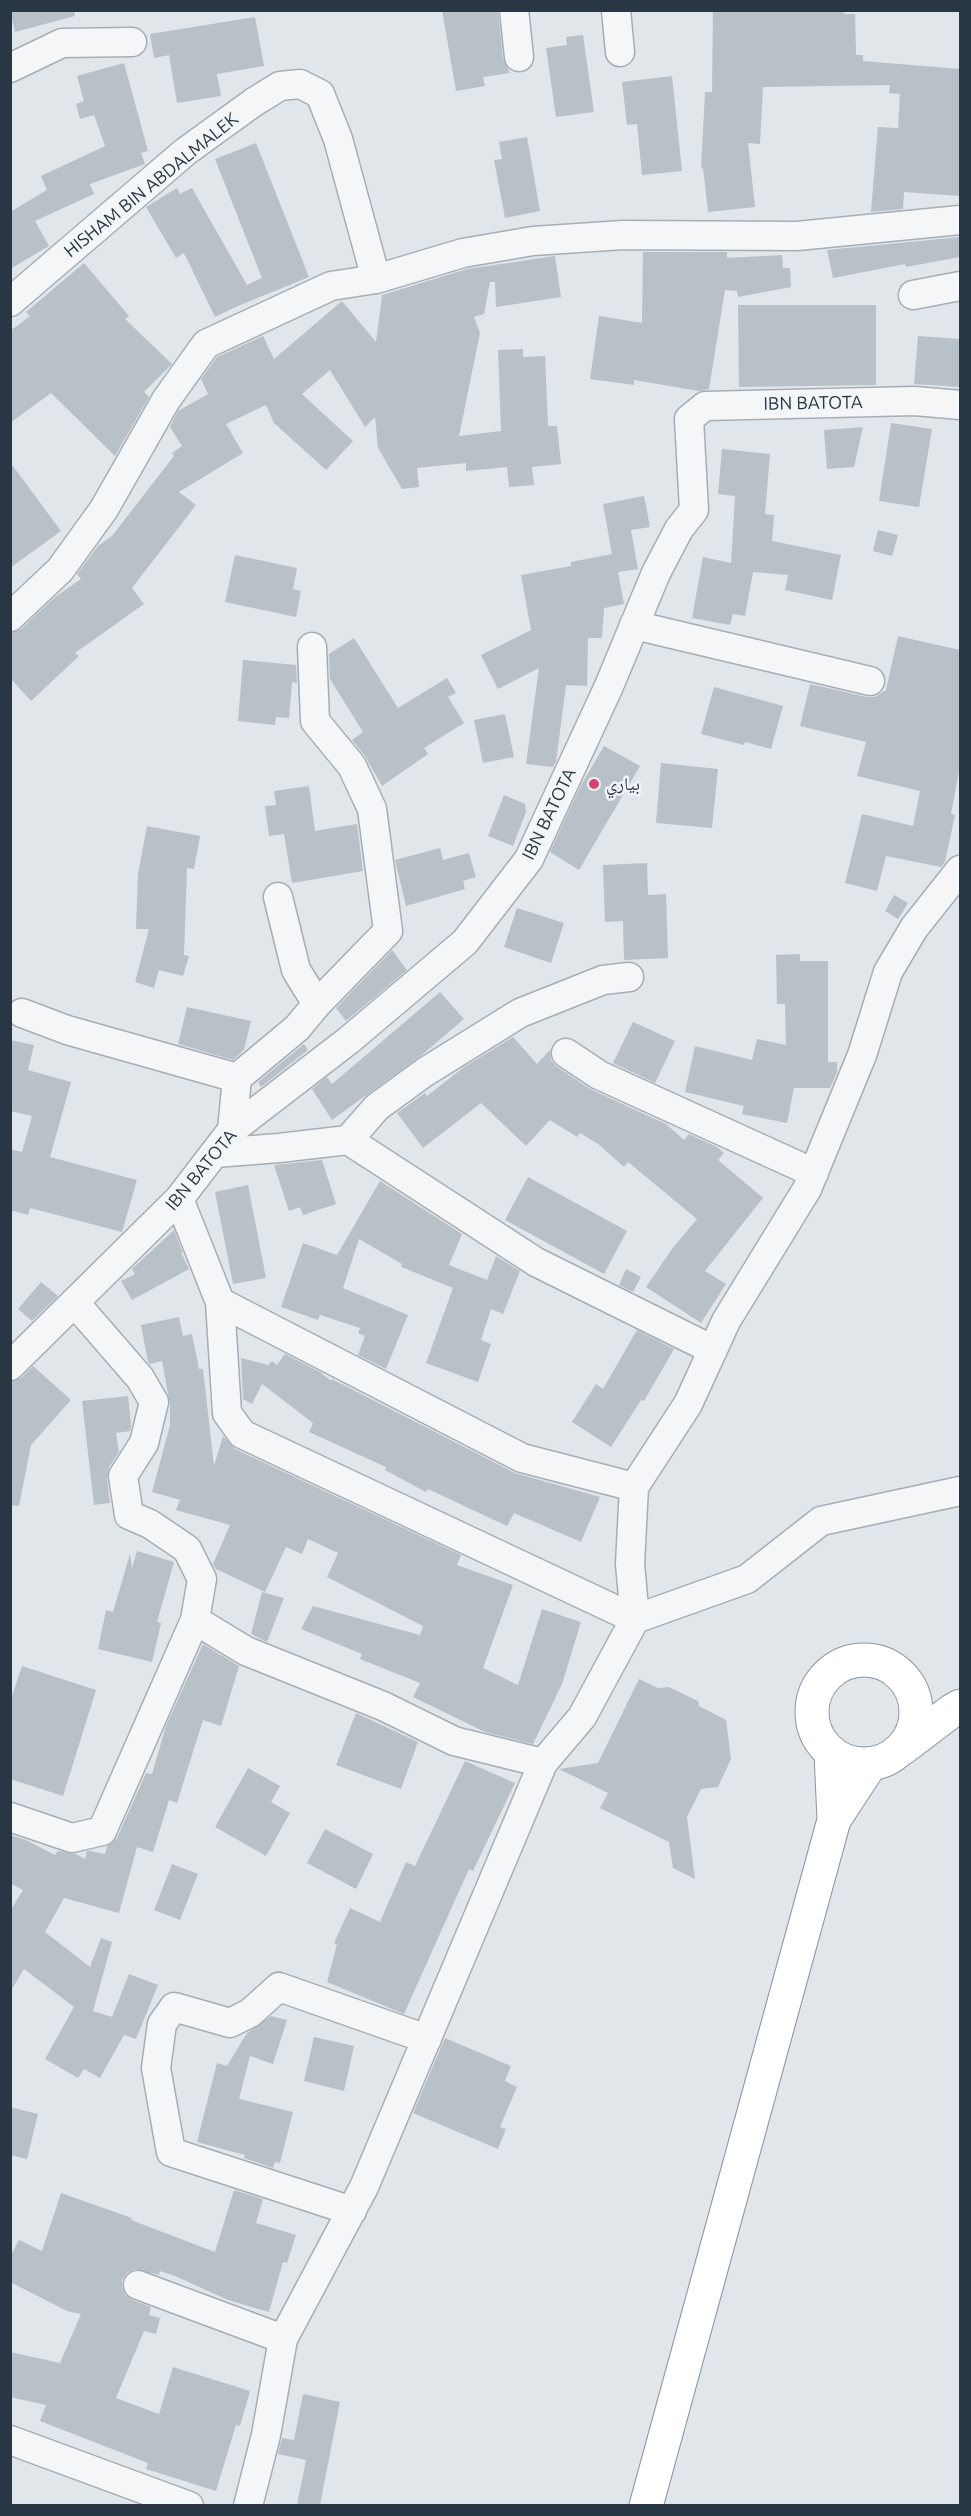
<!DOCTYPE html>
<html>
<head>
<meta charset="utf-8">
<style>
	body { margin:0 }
	#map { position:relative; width:971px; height:2516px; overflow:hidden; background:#e1e6ea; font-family:Ubuntu,sans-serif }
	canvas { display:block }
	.frame { position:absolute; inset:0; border:12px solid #293643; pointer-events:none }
</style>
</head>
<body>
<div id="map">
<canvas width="971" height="2516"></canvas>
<div class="frame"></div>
</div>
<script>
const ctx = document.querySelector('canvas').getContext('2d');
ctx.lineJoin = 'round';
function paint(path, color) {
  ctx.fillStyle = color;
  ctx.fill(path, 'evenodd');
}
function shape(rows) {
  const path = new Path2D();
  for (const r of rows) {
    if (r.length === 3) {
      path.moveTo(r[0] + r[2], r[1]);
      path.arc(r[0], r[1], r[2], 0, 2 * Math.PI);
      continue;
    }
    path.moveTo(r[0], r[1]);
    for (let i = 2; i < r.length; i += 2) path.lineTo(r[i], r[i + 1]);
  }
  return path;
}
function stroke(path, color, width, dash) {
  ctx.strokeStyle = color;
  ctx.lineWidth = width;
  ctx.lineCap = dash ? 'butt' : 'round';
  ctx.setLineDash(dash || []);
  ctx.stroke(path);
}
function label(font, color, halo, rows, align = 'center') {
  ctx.font = font + ' Ubuntu,"Noto Naskh Arabic",sans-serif';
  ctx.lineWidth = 5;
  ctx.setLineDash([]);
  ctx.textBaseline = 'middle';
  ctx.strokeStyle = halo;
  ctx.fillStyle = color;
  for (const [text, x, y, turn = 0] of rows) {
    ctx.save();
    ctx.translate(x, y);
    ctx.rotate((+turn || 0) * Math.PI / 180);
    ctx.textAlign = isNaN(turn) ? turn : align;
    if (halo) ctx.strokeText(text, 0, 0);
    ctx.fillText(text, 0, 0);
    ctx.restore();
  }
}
paint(shape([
	[10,10,74,10,75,16,15,32],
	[442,10,498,10,503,59,510,73,483,77,485,86,456,91],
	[713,10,844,10,844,14,855,14,856,55,863,55,863,61,960,69,960,196,904,192,903,209,871,212,878,127,898,128,900,94,889,93,890,85,763,87,760,144,748,143,755,207,708,212,703,168,701,169,705,92,712,92],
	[255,17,264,66,217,74,221,96,177,103,169,55,154,58,150,34],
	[583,35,594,112,556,117,546,48,567,45,566,37],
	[124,63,148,151,141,153,145,164,90,184,94,194,35,221,49,246,10,269,10,212,47,190,41,176,105,146,94,115,80,119,76,104,84,101,77,76],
	[672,76,682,171,642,175,637,124,627,125,622,82],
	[527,137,540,211,505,218,494,160,502,159,499,142],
	[256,143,309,277,238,306,215,317,184,253,176,258,146,207,177,188,180,194,192,188,247,285,262,278,215,159],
	[960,237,960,257,906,267,905,264,833,278,827,250],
	[643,252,727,252,727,258,782,255,783,268,790,268,791,287,738,297,737,291,725,290,709,389,699,391,634,380,634,385,590,379,599,316,642,323],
	[555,256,561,297,496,307,495,282,490,282,484,314,474,317,480,333,459,436,501,431,498,350,523,349,523,357,545,356,548,426,557,426,561,464,532,467,534,485,509,487,507,467,466,471,466,463,417,468,419,487,402,489,378,448,375,417,365,427,330,370,302,394,353,441,326,470,274,423,266,405,226,424,243,453,179,492,196,505,132,588,144,604,75,653,79,656,31,701,10,678,10,633,21,629,54,598,81,579,77,574,98,546,112,536,174,456,172,453,182,446,170,427,178,411,208,394,201,379,217,357,263,336,274,359,342,301,376,342,382,295,467,269],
	[84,263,129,316,125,319,172,364,144,392,149,397,115,456,51,393,10,423,10,331,30,316,26,312],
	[738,305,876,305,876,385,739,387],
	[918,336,960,339,960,387,914,384],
	[891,423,932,429,919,507,879,501],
	[863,427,854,467,827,469,824,430],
	[722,449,770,454,765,514,774,515,772,541,841,555,832,600,785,590,788,575,753,572,745,616,733,614,730,625,692,618,703,557,731,563,735,496,718,494],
	[10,462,61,531,10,568],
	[644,496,650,527,631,530,638,569,618,572,624,604,604,608,602,638,588,638,587,686,566,685,556,762,553,767,526,764,539,668,498,689,481,655,531,630,521,575,571,566,571,562,612,554,603,504],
	[878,530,898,535,892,556,873,551],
	[235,555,297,568,293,589,301,591,296,617,225,602],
	[898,636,960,650,960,766,951,814,955,815,945,862,941,867,886,856,877,891,845,883,862,814,913,826,920,791,857,776,866,742,800,726,810,684,867,697,875,697,886,690],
	[354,638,398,708,447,678,456,693,448,697,464,723,424,748,428,754,382,786,365,756,352,740,363,732,330,679,329,654],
	[243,660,296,665,297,683,292,682,289,718,276,717,275,725,238,721],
	[714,687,783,706,771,749,745,742,744,745,701,734],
	[505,714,514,757,483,763,474,720],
	[604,746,640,766,579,870,550,852,580,787],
	[661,763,718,769,712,828,656,823],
	[309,786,315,831,357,824,363,871,292,883,284,834,269,836,265,806,276,805,274,791],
	[504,795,525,804,526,812,513,846,488,836],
	[147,826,200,836,194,869,187,868,184,955,189,956,183,976,159,970,154,988,135,982,149,929,136,929,138,874],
	[440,848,443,860,469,853,476,877,463,881,465,889,406,906,395,860],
	[647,863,648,895,666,894,668,958,624,960,623,921,605,922,603,865],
	[894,895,908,903,898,919,885,911],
	[517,908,564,923,551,963,504,947],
	[392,950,407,970,346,1021,336,1008],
	[800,954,800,961,828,961,828,1062,837,1062,837,1072,830,1088,794,1088,787,1123,742,1114,744,1106,685,1092,695,1046,752,1060,757,1039,786,1045,785,1004,777,1004,776,955],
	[440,992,464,1019,423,1054,332,1120,312,1089,327,1077,332,1084],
	[187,1007,251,1021,244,1050,233,1060,178,1044],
	[633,1022,675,1041,655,1083,613,1063],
	[513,1037,537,1064,550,1050,551,1060,556,1066,590,1089,666,1124,684,1140,689,1134,717,1147,724,1153,718,1160,763,1198,705,1271,726,1284,701,1323,646,1287,672,1249,697,1219,628,1162,624,1167,598,1144,580,1133,577,1137,550,1120,526,1146,481,1103,423,1148,397,1113,425,1093,427,1096,464,1067],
	[10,1040,34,1045,28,1070,71,1082,50,1157,137,1180,122,1232,30,1208,28,1215,10,1210,10,1149,22,1152,32,1116,10,1111],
	[304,1044,308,1050,261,1087,258,1082],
	[322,1160,336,1204,303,1215,300,1207,289,1211,274,1165],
	[528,1177,627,1231,604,1274,505,1220],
	[380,1181,462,1234,449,1265,487,1280,496,1256,520,1271,503,1314,491,1309,481,1340,491,1344,478,1382,426,1363,453,1288,401,1267,402,1264,359,1239,343,1288,408,1315,386,1369,358,1355,365,1336,358,1333,360,1328,320,1315,318,1320,281,1307,303,1243,337,1255],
	[248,1185,266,1278,233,1284,215,1192],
	[174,1230,183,1253,181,1253,189,1269,132,1300,121,1281,135,1274,132,1269],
	[626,1269,641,1277,633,1292,619,1285],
	[41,1282,58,1296,32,1321,18,1309],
	[179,1317,183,1336,192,1334,199,1369,203,1369,214,1466,223,1436,235,1449,461,1555,457,1565,513,1585,483,1668,518,1685,542,1609,581,1622,562,1684,533,1744,485,1732,413,1697,420,1683,360,1659,362,1654,301,1629,313,1606,420,1635,423,1626,327,1577,338,1553,308,1539,302,1554,286,1547,265,1592,216,1569,213,1564,230,1525,176,1510,180,1500,152,1492,170,1425,170,1405,162,1361,150,1364,148,1362,141,1325],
	[637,1330,674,1349,644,1401,641,1400,611,1447,572,1422,596,1384,603,1389],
	[285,1354,320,1372,331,1381,332,1379,515,1473,600,1497,581,1542,514,1513,507,1526,428,1489,426,1492,385,1470,386,1467,309,1432,313,1423,262,1384,252,1404,243,1399,241,1358,268,1365,272,1361,277,1365],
	[33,1366,71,1400,31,1445,19,1506,10,1505,10,1382,21,1378],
	[128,1396,131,1426,130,1431,116,1433,119,1452,109,1467,107,1478,110,1503,94,1505,82,1401],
	[137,1551,174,1562,157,1622,161,1623,152,1662,98,1649,106,1610,113,1612,130,1554,132,1568],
	[262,1592,284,1598,267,1642,251,1634],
	[203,1644,239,1666,221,1726,203,1720,177,1803,169,1800,153,1852,137,1847,119,1913,64,1898,45,1932,90,1967,101,1938,112,1942,93,2011,112,2017,129,1974,158,1985,136,2039,124,2035,100,2078,84,2069,78,2078,45,2059,74,2007,24,1969,10,1992,10,1911,23,1890,10,1883,10,1835,26,1840,55,1855,58,1851,76,1854,85,1859,87,1851,91,1851,105,1854,107,1846,117,1838,146,1773,152,1774,166,1726],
	[22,1666,96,1690,63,1796,10,1779,10,1702],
	[639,1679,658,1688,669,1687,698,1701,699,1706,726,1720,731,1759,718,1787,701,1789,687,1817,695,1879,673,1868,669,1842,600,1808,608,1793,559,1769,598,1763],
	[356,1713,418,1742,401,1789,336,1765],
	[465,1761,515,1783,473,1871,469,1869,404,2014,327,1982,337,1944,334,1943,350,1908,380,1922,406,1862,415,1866],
	[248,1768,280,1786,271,1802,290,1813,266,1856,215,1827],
	[325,1829,373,1854,356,1889,307,1863],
	[172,1864,198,1874,180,1920,154,1910],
	[271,2016,287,2020,273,2064,250,2056,239,2099,293,2112,280,2163,275,2162,273,2168,244,2158,245,2155,197,2142,217,2063,227,2066,247,2033],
	[314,2037,354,2046,344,2091,304,2081],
	[445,2038,511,2066,505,2081,517,2087,500,2127,506,2129,498,2149,413,2113],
	[10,2107,38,2114,27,2159,10,2155],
	[234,2190,263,2199,256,2223,296,2235,287,2263,283,2262,269,2312,228,2300,175,2276,160,2271,159,2275,135,2269,127,2273,122,2280,122,2287,125,2295,132,2300,151,2307,149,2315,160,2318,156,2334,144,2331,116,2398,159,2414,173,2367,250,2391,240,2426,236,2425,216,2491,146,2469,148,2463,40,2421,46,2405,10,2397,10,2352,60,2363,81,2314,67,2311,10,2282,10,2257,19,2240,42,2251,61,2193,132,2218,131,2220,215,2252],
	[303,2394,340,2402,320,2505,297,2505,306,2460,278,2454,282,2438,294,2440]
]), '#b8c0c8');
const minor = shape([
	[514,10,519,57],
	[616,10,620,52],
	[10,68,62,43,132,42],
	[913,295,960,286],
	[10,302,185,152,254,102,280,86,300,84,320,94,338,139,376,279],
	[10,617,60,570,104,509,166,400,206,344,331,286,376,279,463,253,533,241,623,235,797,236,960,220],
	[634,625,870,681],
	[278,897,296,970,317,1004],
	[22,1013,67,1030,237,1078],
	[566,1053,599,1075,814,1173],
	[232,1130,237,1078,297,1028,317,1004,388,931,372,809,352,766,315,721,312,647],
	[348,1140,377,1107,425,1072,520,1013,603,980,629,977],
	[215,1153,279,1148,348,1140,536,1262,713,1350],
	[179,1199,220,1302,227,1413,242,1434,635,1619,747,1579,821,1521,960,1491],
	[220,1302,522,1458,634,1487],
	[75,1303,140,1378,154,1402,144,1443,123,1476,129,1515,150,1524,187,1549,202,1579,195,1620,246,1651,383,1706,454,1741,543,1763],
	[10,1366,179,1199,232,1130,349,1040,465,942,529,859,609,686,656,573,679,529,694,510,689,419,705,406,915,401,960,405],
	[10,1817,72,1838,102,1831,195,1620],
	[352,2211,171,2152,156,2068,162,2024,174,2007,230,2023,250,2013,279,1987,427,2039],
	[138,2285,283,2339],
	[10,2440,189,2506],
	[248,2506,266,2435,283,2339,364,2187,543,1763,582,1717,635,1619,630,1564,634,1487,688,1404,726,1321,807,1189,862,1055,888,972,914,928,960,870]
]);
const highway = shape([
	[864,1712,52],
	[903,1748,953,1710,960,1706],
	[831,1753,834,1820,870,1765],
	[646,2506,834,1820]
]);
stroke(minor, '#a6aeb5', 31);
stroke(highway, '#8896a1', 35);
stroke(minor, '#f4f6f8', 28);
stroke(highway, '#fff', 33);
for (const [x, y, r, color] of [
	[594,784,6,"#d4426e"]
]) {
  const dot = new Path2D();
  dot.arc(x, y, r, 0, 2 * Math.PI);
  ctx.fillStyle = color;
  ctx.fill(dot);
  stroke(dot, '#f1f5f7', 2);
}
label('18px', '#293643', '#f1f5f7', [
	["HISHAM BIN ABDALMALEK",151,185,-39],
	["IBN BATOTA",813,403,-1],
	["IBN BATOTA",549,814,-64],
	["IBN BATOTA",201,1170,-50]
]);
label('18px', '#293643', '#f1f5f7', [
	["بياري",606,784]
], 'left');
</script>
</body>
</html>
